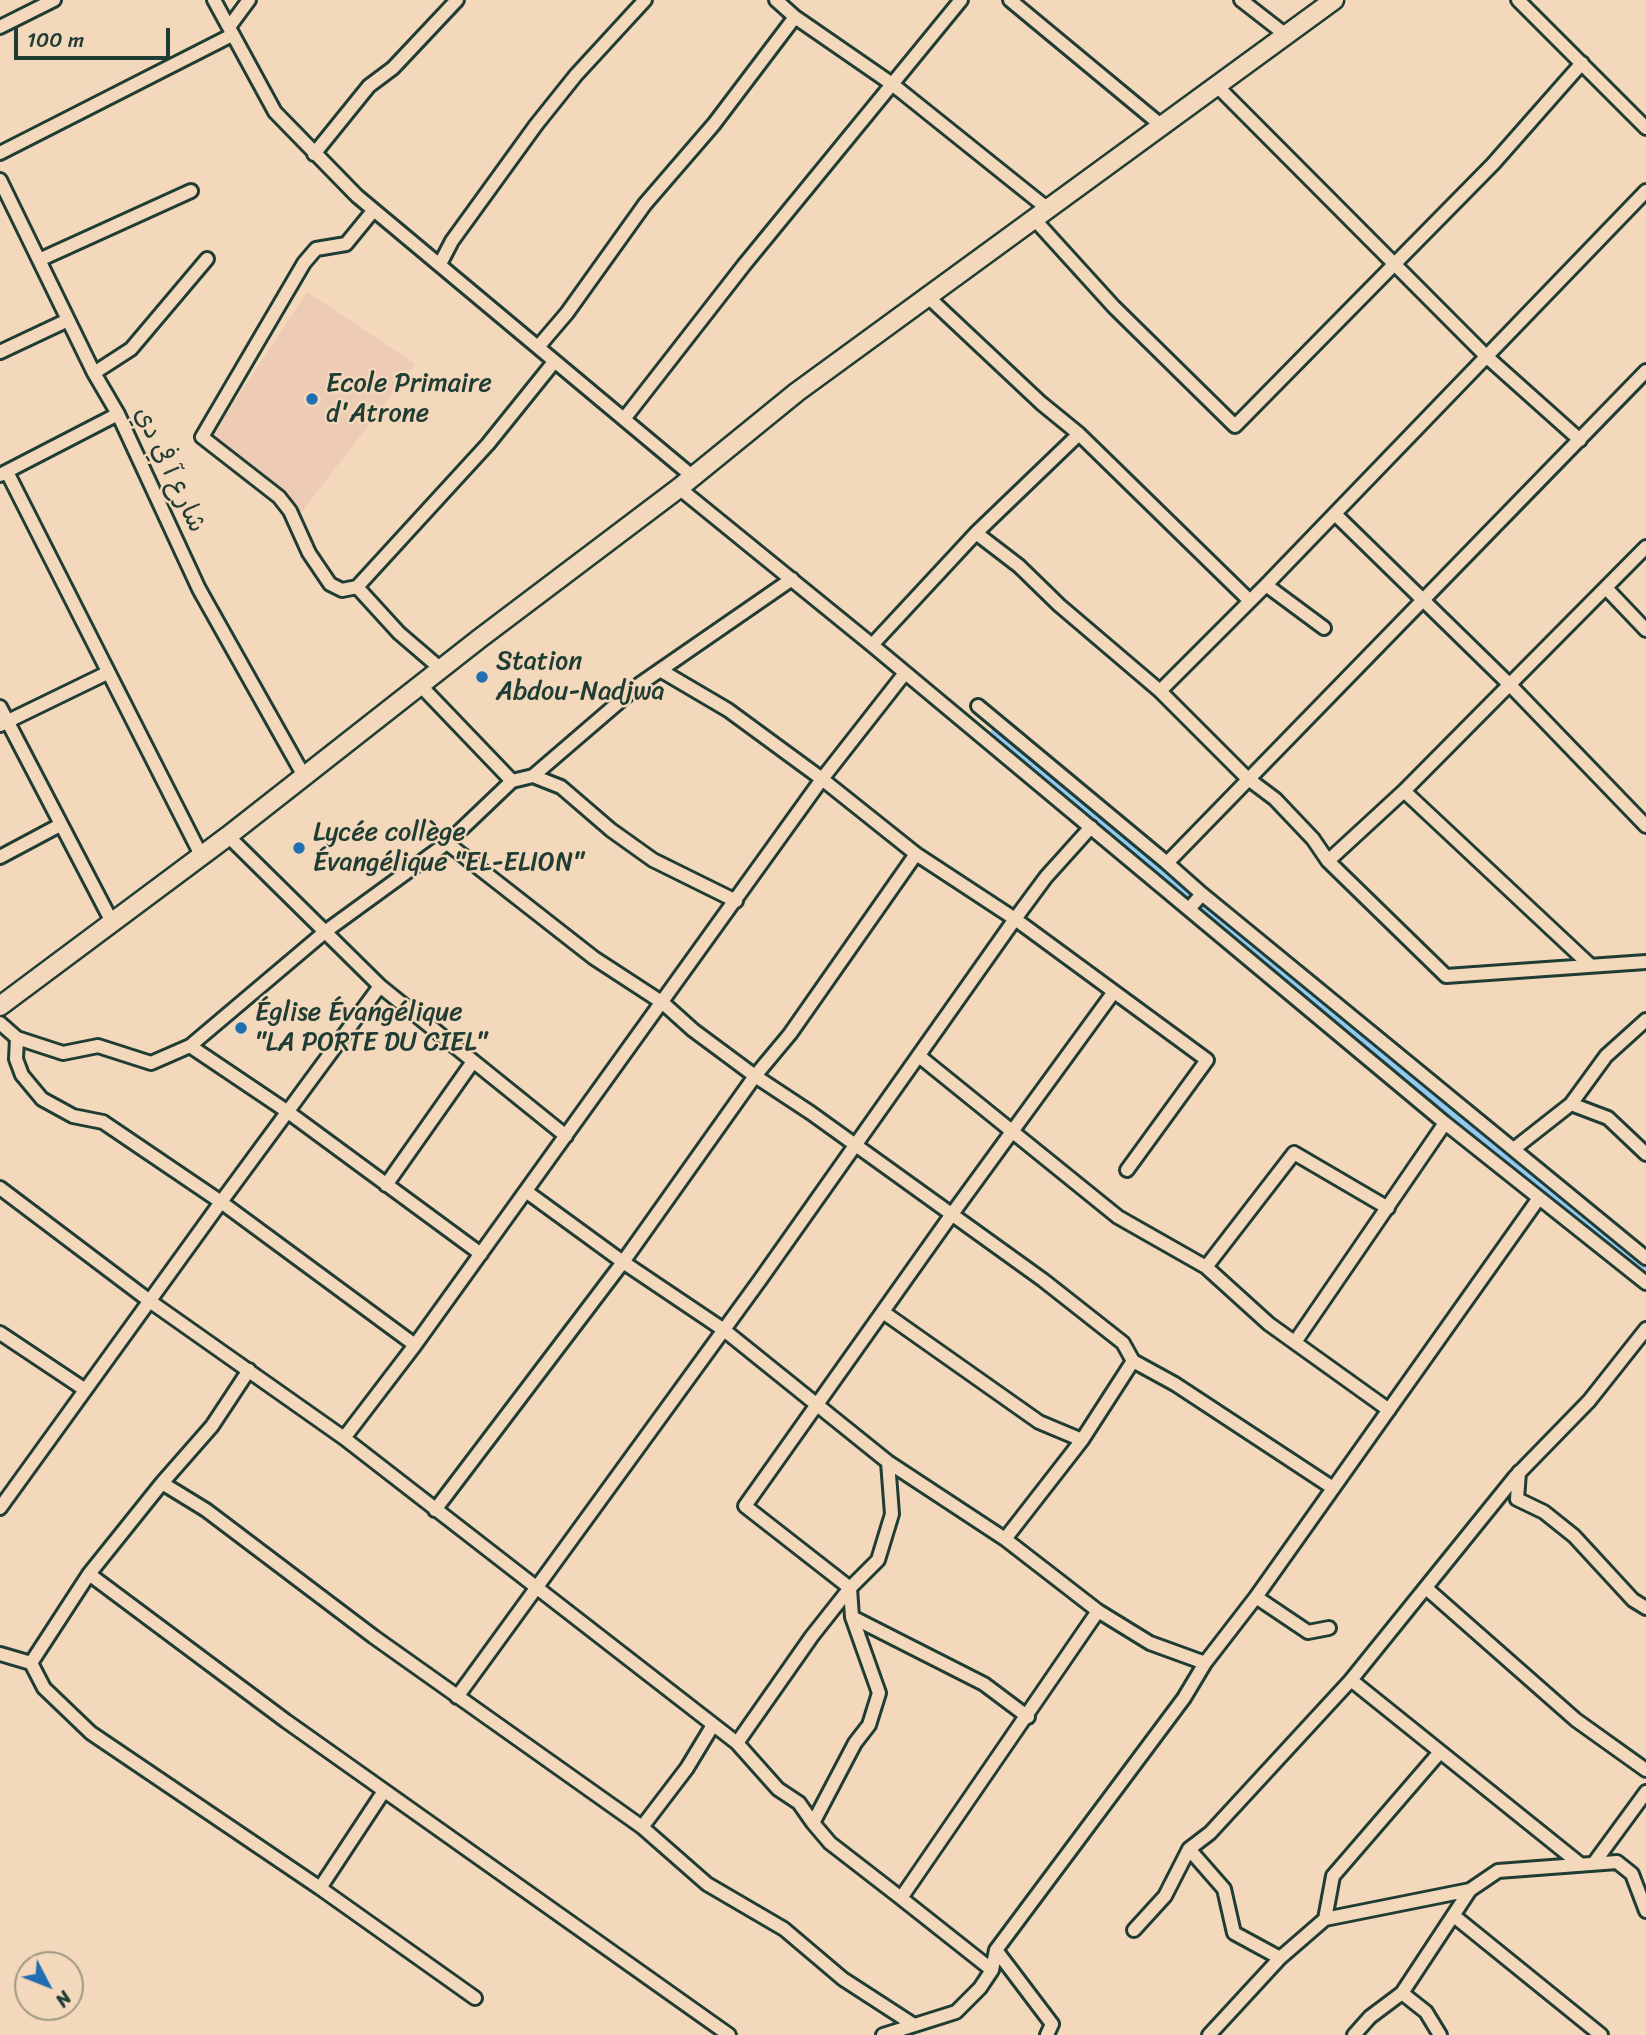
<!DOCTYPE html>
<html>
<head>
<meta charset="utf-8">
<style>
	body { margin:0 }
	#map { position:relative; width:1646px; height:2035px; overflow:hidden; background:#f4d8bb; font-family:Sriracha,sans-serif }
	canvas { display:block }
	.north { position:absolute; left:14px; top:1951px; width:70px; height:70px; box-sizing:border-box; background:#f4d8bb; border:2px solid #9f9a85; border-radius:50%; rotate:132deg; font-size:19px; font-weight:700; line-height:28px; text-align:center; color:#1f3d34 }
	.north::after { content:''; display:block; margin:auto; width:24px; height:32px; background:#1f6fb2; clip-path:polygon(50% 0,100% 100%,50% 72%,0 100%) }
	.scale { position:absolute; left:14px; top:28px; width:156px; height:32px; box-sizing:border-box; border:4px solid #1f3d34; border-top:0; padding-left:9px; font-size:21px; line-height:24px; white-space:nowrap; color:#1f3d34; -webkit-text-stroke:5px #f4d8bb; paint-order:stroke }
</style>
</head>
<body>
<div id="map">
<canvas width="1646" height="2035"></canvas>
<div class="north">N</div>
<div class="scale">100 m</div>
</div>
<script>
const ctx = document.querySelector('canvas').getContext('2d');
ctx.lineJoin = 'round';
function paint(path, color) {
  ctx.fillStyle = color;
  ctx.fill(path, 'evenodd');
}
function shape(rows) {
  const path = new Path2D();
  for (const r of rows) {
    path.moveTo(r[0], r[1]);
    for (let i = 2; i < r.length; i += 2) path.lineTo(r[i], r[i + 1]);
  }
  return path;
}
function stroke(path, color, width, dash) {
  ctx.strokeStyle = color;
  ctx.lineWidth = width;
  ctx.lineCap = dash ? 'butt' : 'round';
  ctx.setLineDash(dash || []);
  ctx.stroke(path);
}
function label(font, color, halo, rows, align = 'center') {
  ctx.font = font + ' Sriracha,"Playpen Sans Arabic",sans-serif';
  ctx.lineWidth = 5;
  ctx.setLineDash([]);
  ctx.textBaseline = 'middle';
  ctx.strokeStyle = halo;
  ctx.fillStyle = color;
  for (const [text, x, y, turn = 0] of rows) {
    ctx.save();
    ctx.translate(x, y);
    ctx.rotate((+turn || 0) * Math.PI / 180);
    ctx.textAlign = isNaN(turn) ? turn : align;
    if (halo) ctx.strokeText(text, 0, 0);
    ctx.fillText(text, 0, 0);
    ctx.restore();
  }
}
paint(shape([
	[307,292,415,364,301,513,213,434]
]), '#edcbb4');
stroke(shape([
	[994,735,1190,896],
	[1200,904,1286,976],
	[1293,981,1646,1271]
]), '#93c8f1', 10);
const street = shape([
	[214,0,275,112,357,196,692,476],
	[776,0,795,17,892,84,1048,209],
	[1010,0,1162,126],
	[1241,0,1286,35],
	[1518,0,1646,128],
	[0,27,54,0],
	[229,27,249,0],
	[1218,87,1486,356,1580,440],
	[0,153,232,35],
	[314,154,369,86,393,68,457,0],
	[0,180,94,373,118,414,199,589,304,776],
	[373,211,346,244,316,249,304,263,202,437,279,497,290,511,309,553,330,584,342,590,357,587,488,444,554,362],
	[1035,220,1114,307,1235,426,1493,164,1582,63],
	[39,260,191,191],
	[440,264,452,241,536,125,576,75,645,0],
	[926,295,1041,403,1079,434,1250,601],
	[538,347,567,313,645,204,714,124,795,17],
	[0,352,68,320],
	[94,373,131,349,207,259],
	[624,419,744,265,961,0],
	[7,472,201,855],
	[0,475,118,414],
	[679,488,872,645,1445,1123,1646,1283],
	[1335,514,1510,685,1646,826],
	[976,533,1019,566,1059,605,1160,691,1247,778,1275,799,1313,839,1328,861,1446,976,1646,962],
	[1266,585,1324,628],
	[357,587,399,633,441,669],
	[1606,588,1646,630],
	[872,645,976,533,1079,434],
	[660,670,728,710,822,779,916,854,1015,919,1207,1060,1127,1170],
	[420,685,512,781],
	[1160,691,1266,585,1646,191],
	[978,706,1167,863],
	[0,707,112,922],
	[0,725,107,673],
	[533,776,561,787,611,830,653,860,736,901],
	[1404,791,1591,966],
	[228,836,380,986,566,1136],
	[447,843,594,958,663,1003,693,1030,755,1076,811,1113,1043,1280,1123,1343,1133,1361,1175,1384,1333,1488],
	[0,857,60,825],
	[1328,861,1404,791,1646,547],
	[1202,894,1167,863,1646,371],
	[1189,909,1202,894,1646,1258],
	[0,1023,17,1038,16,1059,22,1075,42,1099,73,1116,103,1122,221,1202,380,986],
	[17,1038,63,1053,98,1046,151,1063,190,1046,288,1112,481,1254],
	[190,1046,326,931,447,843,512,781,533,776,640,684,792,579],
	[919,1056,1118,1217,1206,1267,1269,1324,1389,1410],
	[1571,1104,1608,1118,1646,1154],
	[1515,1148,1571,1104,1606,1056,1646,1020],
	[386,1185,472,1063],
	[0,1188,151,1302,344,1438,415,1345,822,779,905,673],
	[527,1192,623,1262,724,1330,888,1462,1005,1539,1098,1611,1150,1643,1205,1663],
	[1206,1267,1294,1153,1388,1208],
	[883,1312,1039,1422,1082,1440],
	[0,1333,84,1389],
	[1295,1342,1445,1123],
	[344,1438,737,1743,778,1789,799,1803,813,1823],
	[1519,1472,1517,1499,1544,1512,1574,1536,1633,1600,1646,1608],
	[162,1483,212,1426,249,1370],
	[0,1508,221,1202,415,1345],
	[435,1510,623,1262,755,1076,790,1034,916,854],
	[1005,1539,1082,1440,1133,1361],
	[89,1574,286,1721,729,2035],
	[1426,1588,1576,1720,1646,1770],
	[1256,1597,1308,1632,1329,1628],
	[852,1617,984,1684,1028,1717],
	[0,1654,31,1663],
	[1351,1680,1580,1864],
	[457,1697,760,1280,1015,919,1046,877,1091,827],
	[737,1743,812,1636,850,1588,878,1560,892,1514,888,1462],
	[642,1827,687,1768,713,1725],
	[1189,1849,1224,1889,1234,1933,1280,1958],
	[1594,1863,1646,1792],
	[320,1888,384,1791],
	[901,1898,830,1843,813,1823,855,1743,869,1725,879,1693,852,1617,850,1588,745,1506,952,1214,1113,993],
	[1454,1916,1601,2035],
	[1325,1919,1333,1876,1440,1752],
	[1134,1930,1165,1896,1189,1849,1210,1833,1351,1680,1515,1477,1589,1401,1646,1329],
	[996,1950,1052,2024,1047,2035],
	[992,1970,901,1898,1098,1611],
	[1402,1993,1426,2012,1440,2035],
	[475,1998,320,1888,91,1733,44,1688,31,1663,89,1574,162,1483,206,1510,374,1637,642,1827,707,1884,784,1929,843,1979,914,2025],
	[883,2035,956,2012,980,1988,992,1970,996,1950,1184,1698,1205,1663,1256,1597,1539,1198],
	[1209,2035,1280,1958,1325,1919,1470,1890],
	[1354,2035,1370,2017,1402,1993,1470,1890,1498,1871,1617,1862,1632,1874,1646,1911]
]);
const secondary = shape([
	[0,1006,228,836,479,639,679,488,797,392,1334,0]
]);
stroke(street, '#1f3d34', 18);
stroke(secondary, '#1f3d34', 23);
stroke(street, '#f4d8bb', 12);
stroke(secondary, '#f4d8bb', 18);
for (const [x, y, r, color] of [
	[312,399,7,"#1f6fb2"],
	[482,677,7,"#1f6fb2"],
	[299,848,7,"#1f6fb2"],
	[241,1028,7,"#1f6fb2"]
]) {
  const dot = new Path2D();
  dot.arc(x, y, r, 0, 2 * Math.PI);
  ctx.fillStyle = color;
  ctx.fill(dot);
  stroke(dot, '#f4d8bb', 2.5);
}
label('26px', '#1f3d34', '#f4d8bb', [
	["Ecole Primaire",326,384],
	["d'Atrone",326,414],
	["Station",496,662],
	["Abdou-Nadjwa",496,692],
	["Lycée collège",313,833],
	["Évangélique \"EL-ELION\"",313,863],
	["Église Évangélique",255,1013],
	["\"LA PORTE DU CIEL\"",255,1043]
], 'left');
label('26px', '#1f3d34', '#f4d8bb', [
	["شارع آ في دي",169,470,65]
]);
</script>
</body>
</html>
